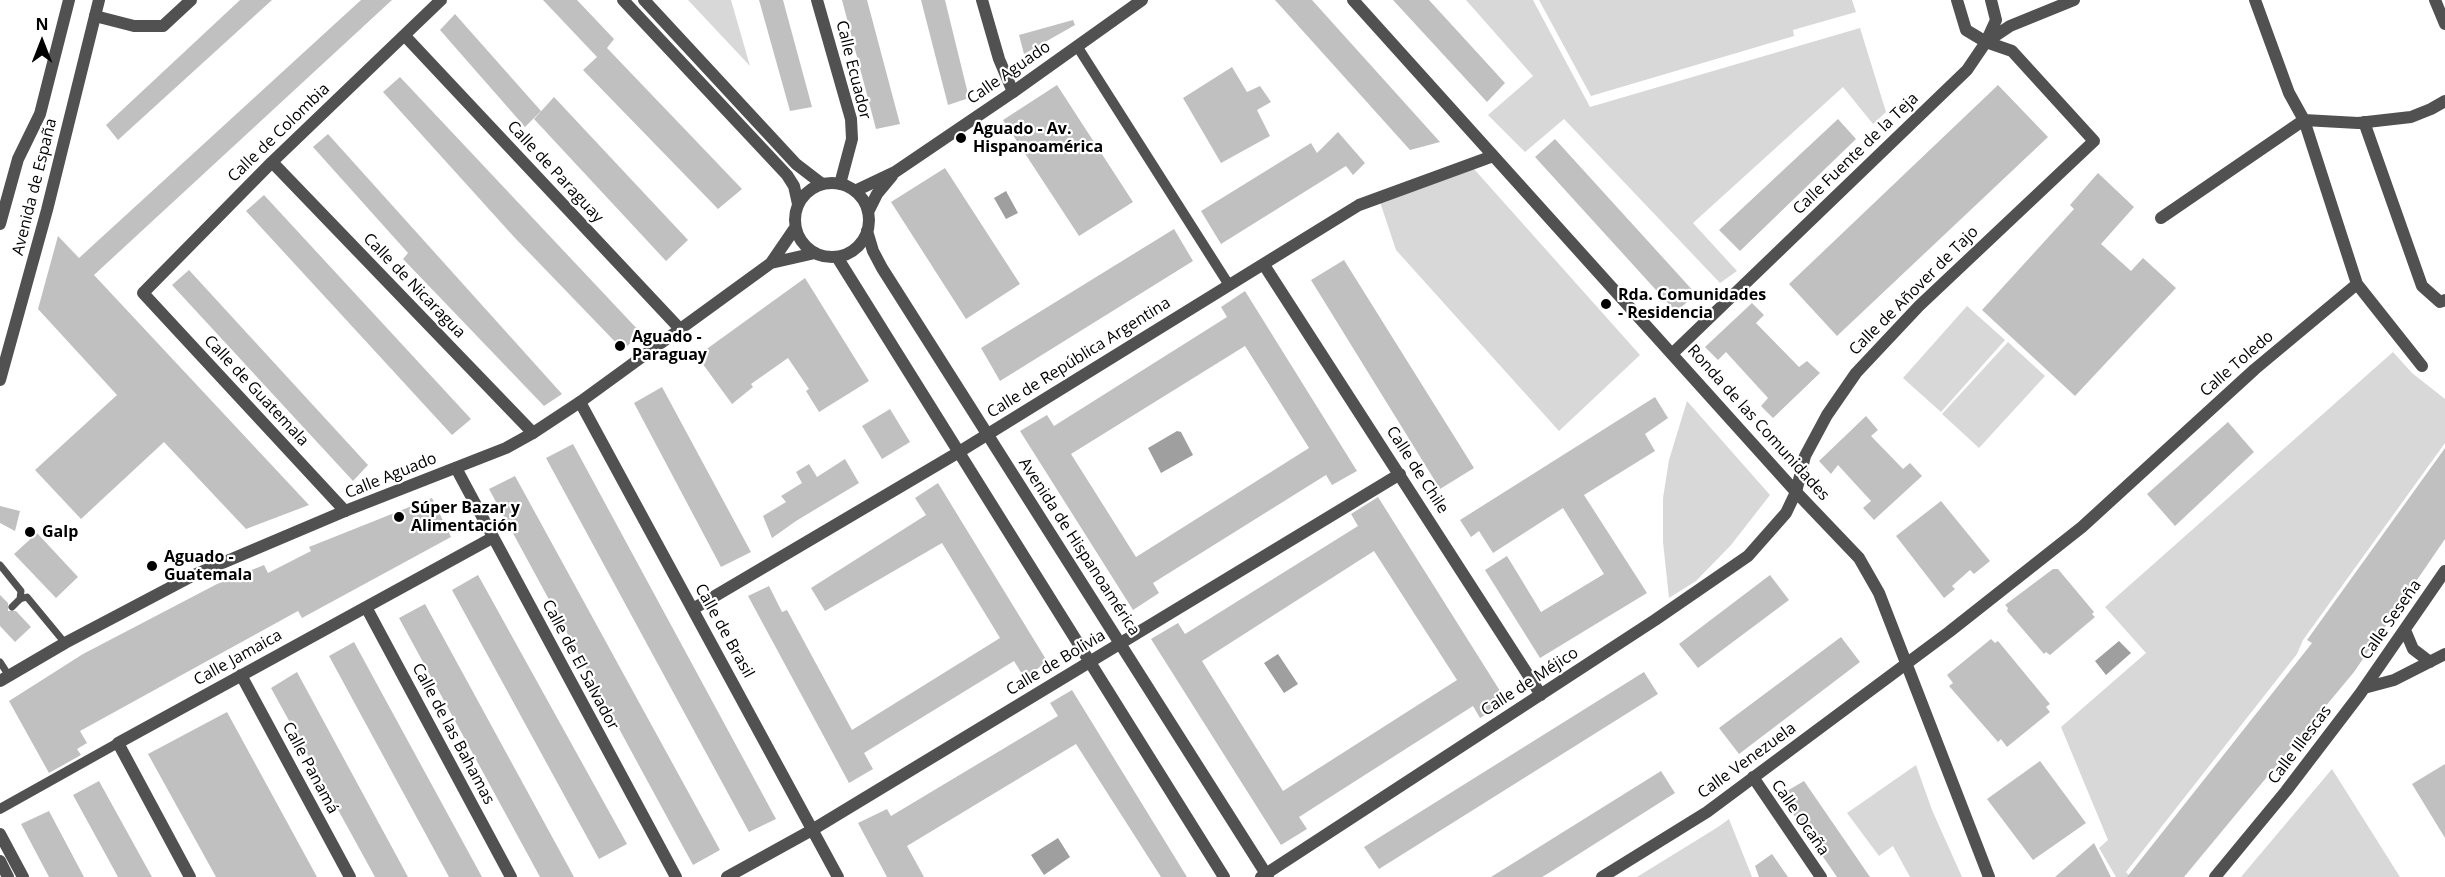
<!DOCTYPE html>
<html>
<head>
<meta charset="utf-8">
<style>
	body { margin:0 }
	#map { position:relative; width:2445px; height:877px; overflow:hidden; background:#fff; font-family:"Open Sans",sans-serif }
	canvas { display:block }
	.north { position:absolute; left:12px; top:12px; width:60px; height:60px; -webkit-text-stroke:4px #fff; paint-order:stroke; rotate:0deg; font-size:16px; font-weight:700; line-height:24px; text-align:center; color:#000 }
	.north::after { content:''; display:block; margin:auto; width:21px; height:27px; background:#000; clip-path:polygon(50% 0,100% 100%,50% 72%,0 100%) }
</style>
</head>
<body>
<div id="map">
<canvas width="2445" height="877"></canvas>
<div class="north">N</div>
</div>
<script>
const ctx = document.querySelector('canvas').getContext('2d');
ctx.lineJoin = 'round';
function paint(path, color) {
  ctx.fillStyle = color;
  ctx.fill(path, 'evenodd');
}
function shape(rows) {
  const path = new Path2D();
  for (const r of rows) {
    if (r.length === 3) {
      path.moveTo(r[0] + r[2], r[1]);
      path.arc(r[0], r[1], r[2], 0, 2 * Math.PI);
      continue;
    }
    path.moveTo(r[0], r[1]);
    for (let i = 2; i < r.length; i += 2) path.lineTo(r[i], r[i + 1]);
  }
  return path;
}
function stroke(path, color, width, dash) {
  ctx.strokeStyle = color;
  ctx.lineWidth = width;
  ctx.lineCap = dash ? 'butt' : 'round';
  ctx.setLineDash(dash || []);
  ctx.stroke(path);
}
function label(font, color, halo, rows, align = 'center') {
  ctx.font = font + ' "Open Sans",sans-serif';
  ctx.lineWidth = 4.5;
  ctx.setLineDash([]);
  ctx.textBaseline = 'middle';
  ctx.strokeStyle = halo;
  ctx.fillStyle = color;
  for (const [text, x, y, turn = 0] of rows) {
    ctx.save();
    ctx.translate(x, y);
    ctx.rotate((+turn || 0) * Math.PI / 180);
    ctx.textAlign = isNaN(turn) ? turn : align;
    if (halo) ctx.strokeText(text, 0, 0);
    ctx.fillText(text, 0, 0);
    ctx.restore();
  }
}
paint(shape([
	[688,0,731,0,750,66],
	[1466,0,1533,0,1590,107,1860,28,1886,112,1873,124,1843,87,1693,223,1737,271,1720,283,1564,119,1525,152,1488,115,1533,76],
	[1539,0,1852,0,1856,12,1793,30,1794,36,1591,96],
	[1474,169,1640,355,1559,431,1396,250,1380,202],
	[1967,306,2005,340,1941,412,1903,378],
	[2008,342,2045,376,1979,448,1942,414],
	[2393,352,2412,373,2445,399,2445,443,2303,640,2297,654,2126,872,2131,877,2116,877,2099,848,2108,840,2061,727,2146,653,2105,607],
	[1687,401,1770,495,1731,545,1696,581,1669,598,1663,542,1663,498,1669,460],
	[1916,765,1932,810,1962,877,1910,877,1893,846,1879,856,1847,813],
	[2332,769,2400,877,2241,877],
	[1729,819,1752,877,1637,877,1718,827]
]), '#d8d8d8');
paint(shape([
	[1006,191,1018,213,1006,219,994,198],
	[1177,431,1181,432,1193,455,1161,473,1148,448],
	[2119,641,2131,653,2106,675,2095,661],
	[1278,654,1298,684,1284,693,1264,663],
	[1058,838,1070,857,1044,875,1031,855]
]), '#9f9f9f');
paint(shape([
	[240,0,272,0,118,140,106,125],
	[361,0,392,0,94,275,309,505,246,529,164,442,81,519,35,470,117,395,38,309,58,236,79,258],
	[543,0,577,0,614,39,607,48,742,189,718,209,583,70,597,57],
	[759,0,783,0,812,107,790,111],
	[842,0,867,0,900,124,876,129],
	[921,0,945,0,969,98,948,105],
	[1275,0,1312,0,1440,142,1410,150],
	[1393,0,1429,0,1505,83,1487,102],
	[455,14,541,111,525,127,440,30],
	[1073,20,1075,25,1024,54,1019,35],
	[1232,67,1247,92,1260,86,1271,102,1257,110,1270,136,1221,163,1183,98],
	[400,77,641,333,623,350,515,238,383,92],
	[1057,85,1133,202,1079,236,1003,120],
	[1998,85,2048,137,1837,336,1789,284],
	[554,97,688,240,666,261,534,119],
	[1838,119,1856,139,1740,251,1719,230],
	[1338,132,1365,163,1353,175,1346,166,1221,244,1201,211,1311,143,1317,153],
	[328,134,562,394,544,406,403,259,408,253,313,147],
	[1555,139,1696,294,1676,312,1535,157],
	[945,168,1020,284,966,319,891,202],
	[2098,173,2134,207,2101,244,2131,271,2143,258,2176,288,2075,396,1982,310,2074,209,2070,205],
	[264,195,471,419,452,435,246,211],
	[1174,229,1193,261,1000,381,981,348],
	[1344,260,1474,468,1440,489,1311,280],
	[189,270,368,465,353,481,172,285],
	[805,278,869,381,819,412,806,391,809,389,788,358,751,384,753,387,732,404,697,356],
	[1245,291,1357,471,1332,485,1326,475,1153,583,1159,593,1133,610,1020,431,1047,415,1054,426,1227,317,1221,307],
	[1245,346,1309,448,1136,557,1071,454],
	[1752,303,1764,315,1756,323,1799,367,1807,361,1820,373,1773,418,1761,406,1768,398,1726,352,1718,360,1705,347],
	[662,387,751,552,721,567,634,403],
	[1655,397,1668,418,1645,434,1655,451,1584,495,1647,593,1540,658,1485,570,1507,556,1541,612,1604,574,1563,508,1493,553,1479,531,1471,537,1460,520],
	[890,409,910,442,882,459,862,426],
	[1866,416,1878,430,1871,436,1903,469,1910,463,1922,476,1874,520,1863,508,1871,501,1838,465,1831,474,1819,461],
	[2228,422,2254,452,2175,526,2147,494],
	[573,444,776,819,749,832,546,458],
	[2445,448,2445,539,2354,672,2184,877,2127,877,2312,643,2307,640],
	[845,459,859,483,796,521,772,538,763,516,786,502,781,496,802,483,796,472,809,464,817,477],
	[515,476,720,850,693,865,489,489],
	[938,483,1047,661,1025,679,1014,661,864,753,873,769,849,783,748,596,769,586,782,612,787,610,852,730,1000,638,942,543,825,611,811,588,926,515,915,498],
	[1378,497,1507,702,1480,718,1473,706,1299,817,1307,829,1281,845,1151,639,1178,623,1185,634,1358,526,1351,514],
	[1374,551,1457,680,1283,791,1202,661],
	[432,498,451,537,302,618,298,611,80,731,87,743,77,749,81,755,49,773,9,701,83,654,217,584,264,565,268,573,311,551,309,547],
	[1941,501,1990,561,1974,574,1970,570,1952,586,1955,589,1944,598,1896,536],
	[0,506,20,511,15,531,0,523],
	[37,533,78,577,56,598,14,554],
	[2053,569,2058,569,2094,612,2092,614,2095,617,2050,655,2046,652,2044,654,2007,611,2008,608,2005,605],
	[478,575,627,844,599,859,452,590],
	[1770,575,1789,600,1698,668,1679,644],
	[0,595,8,603,8,611,16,611,31,627,15,642,0,626],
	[425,604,574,877,540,877,399,618],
	[1841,637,1860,662,1739,754,1719,728],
	[1991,639,1995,643,1998,641,2050,704,2046,707,2050,712,2007,747,2001,739,1998,742,1949,686,1953,683,1947,675],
	[354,642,482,877,449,877,329,656],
	[297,672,408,877,375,877,271,688],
	[1644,672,1658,694,1379,869,1364,847],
	[1072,690,1187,877,1161,877,1076,744,907,846,924,877,887,877,858,823,887,809,891,816,1058,716,1050,703],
	[227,712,317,877,216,877,148,754],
	[2040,761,2086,823,2033,860,1987,799],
	[2445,764,2445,838,2412,784],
	[1661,771,1675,793,1552,871,1542,877,1491,877],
	[99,781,152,877,118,877,73,795],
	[1804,781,1870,877,1837,877,1780,795],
	[49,811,84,877,49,877,21,824],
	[2094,843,2111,877,2055,877],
	[1772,854,1788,877,1759,877,1755,866]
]), '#c0c0c0');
stroke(shape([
	[0,565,21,591,20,599],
	[12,607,20,599,27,597,65,643],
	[0,662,9,676]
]), '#515151', 7);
stroke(shape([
	[1077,46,1229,285],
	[0,809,118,743]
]), '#515151', 10);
stroke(shape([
	[623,0,787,175,794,186,798,204],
	[644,0,796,164,822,184],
	[817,0,851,119,852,139,840,184],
	[982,0,999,59,1013,92],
	[1353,0,1796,492,1859,558,1879,593,1989,877],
	[1957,0,1966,30,1986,42,1996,20,1991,0],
	[2255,0,2289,93,2304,120,2357,284,2422,366],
	[2435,0,2445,24],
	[95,16,134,26,163,26,191,0],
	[405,36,681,330],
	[2364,122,2422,286,2440,302,2445,300],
	[272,162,533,433],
	[2161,218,2304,120,2358,123,2411,117,2431,109,2445,101],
	[867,231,873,251,882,268,1268,877],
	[837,257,1224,877],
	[1264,265,1541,695],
	[1673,353,1967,70,1986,42,2010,26,2074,0],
	[580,402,838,877],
	[456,468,676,877],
	[345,511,143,293,272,162,441,0],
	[366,607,511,877],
	[693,609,959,452,1359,205,1493,156],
	[2405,630,2413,649,2430,662],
	[241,675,350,877],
	[2364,688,2394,680,2445,654],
	[1753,777,1821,877],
	[0,834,23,877],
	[0,861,8,877],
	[190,877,118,743,492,538],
	[727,877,812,830,1400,474],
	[1261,877,1655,620,1748,556,1786,513,1796,492,1805,456,1827,415,1856,373,1919,306,2094,141,2012,51,1986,42],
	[1602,877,1707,812,1949,632,2082,527,2255,369,2357,284],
	[2215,877,2286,791,2360,694,2445,571]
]), '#515151', 12);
stroke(shape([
	[832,220,37],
	[855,191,895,172,1013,92,1142,0],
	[868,212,877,194,892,176],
	[0,224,18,159,40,114,69,0],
	[771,263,815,253],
	[0,380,47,210,99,0],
	[0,681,65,643,194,575,345,511,506,448,533,433,580,402,771,263,795,228]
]), '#515151', 12);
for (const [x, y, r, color] of [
	[961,138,6,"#000"],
	[1606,304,6,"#000"],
	[620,346,6,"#000"],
	[399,517,6,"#000"],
	[30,532,6,"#000"],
	[152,566,6,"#000"]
]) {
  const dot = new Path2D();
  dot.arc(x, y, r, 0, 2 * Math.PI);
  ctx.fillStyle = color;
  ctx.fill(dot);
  stroke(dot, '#fff', 2);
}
label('16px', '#000', '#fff', [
	["Calle Ecuador",853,70,76],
	["Calle Aguado",1009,73,-35],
	["Calle de Colombia",279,133,-44],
	["Calle Fuente de la Teja",1856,154,-44],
	["Calle de Paraguay",555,172,47],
	["Avenida de España",35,187,-76],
	["Calle de Nicaragua",414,286,46],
	["Calle de Añover de Tajo",1914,291,-45],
	["Calle de República Argentina",1079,358,-32],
	["Calle Toledo",2237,364,-41],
	["Calle de Guatemala",256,391,47],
	["Ronda de las Comunidades",1758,423,48],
	["Calle de Chile",1417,470,57],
	["Calle Aguado",391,476,-22],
	["Avenida de Hispanoamérica",1079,547,57],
	["Calle Seseña",2391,620,-55],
	["Calle de Brasil",724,631,61],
	["Calle Jamaica",238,658,-29],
	["Calle de Bolivia",1056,663,-31],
	["Calle de El Salvador",580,665,62],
	["Calle de Méjico",1530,682,-33],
	["Calle de las Bahamas",453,734,62],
	["Calle Illescas",2300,745,-53],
	["Calle Venezuela",1747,761,-36],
	["Calle Panamá",310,768,62],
	["Calle Ocaña",1800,818,55]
]);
label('bold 16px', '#000', '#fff', [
	["Aguado - Av.",973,129],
	["Hispanoamérica",973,147],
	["Rda. Comunidades",1618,295],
	["- Residencia",1618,313],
	["Aguado -",632,337],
	["Paraguay",632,355],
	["Súper Bazar y",411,508],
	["Alimentación",411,526],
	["Galp",42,532],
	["Aguado -",164,557],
	["Guatemala",164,575]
], 'left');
</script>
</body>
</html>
